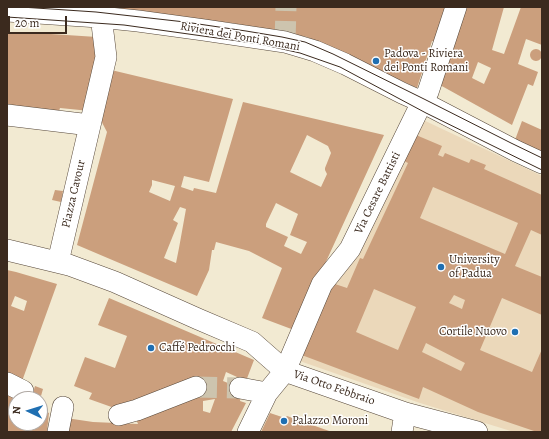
<!DOCTYPE html>
<html>
<head>
<meta charset="utf-8">
<style>
	body { margin:0 }
	#map { position:relative; width:549px; height:439px; overflow:hidden; background:#f2ead2; font-family:Alegreya,serif }
	canvas { display:block }
	.frame { position:absolute; inset:0; border:8px solid #3b2a1e; pointer-events:none }
	.north { position:absolute; left:8px; top:391px; width:40px; height:40px; box-sizing:border-box; background:#fff; border:1px solid #b1aaa5; border-radius:50%; rotate:274deg; font-size:11px; font-weight:700; line-height:16px; text-align:center; color:#3b2a1e }
	.north::after { content:''; display:block; margin:auto; width:14px; height:18px; background:#1f6fb2; clip-path:polygon(50% 0,100% 100%,50% 72%,0 100%) }
	.scale { position:absolute; left:8px; top:16px; width:59px; height:18px; box-sizing:border-box; border:2px solid #3b2a1e; border-top:0; padding-left:5px; font-size:12px; line-height:14px; white-space:nowrap; color:#3b2a1e; -webkit-text-stroke:3px #fff; paint-order:stroke }
</style>
</head>
<body>
<div id="map">
<canvas width="549" height="439"></canvas>
<div class="frame"></div>
<div class="north">N</div>
<div class="scale">20 m</div>
</div>
<script>
const ctx = document.querySelector('canvas').getContext('2d');
ctx.lineJoin = 'round';
function paint(path, color) {
  ctx.fillStyle = color;
  ctx.fill(path, 'evenodd');
}
function shape(rows) {
  const path = new Path2D();
  for (const r of rows) {
    if (r.length === 3) {
      path.moveTo(r[0] + r[2], r[1]);
      path.arc(r[0], r[1], r[2], 0, 2 * Math.PI);
      continue;
    }
    path.moveTo(r[0], r[1]);
    for (let i = 2; i < r.length; i += 2) path.lineTo(r[i], r[i + 1]);
  }
  return path;
}
function stroke(path, color, width, dash) {
  ctx.strokeStyle = color;
  ctx.lineWidth = width;
  ctx.lineCap = dash ? 'butt' : 'round';
  ctx.setLineDash(dash || []);
  ctx.stroke(path);
}
function label(font, color, halo, rows, align = 'center') {
  ctx.font = font + ' Alegreya,serif';
  ctx.lineWidth = 3;
  ctx.setLineDash([]);
  ctx.textBaseline = 'middle';
  ctx.strokeStyle = halo;
  ctx.fillStyle = color;
  for (const [text, x, y, turn = 0] of rows) {
    ctx.save();
    ctx.translate(x, y);
    ctx.rotate((+turn || 0) * Math.PI / 180);
    ctx.textAlign = isNaN(turn) ? turn : align;
    if (halo) ctx.strokeText(text, 0, 0);
    ctx.fillText(text, 0, 0);
    ctx.restore();
  }
}
paint(shape([
	[419,118,542,176,542,432,514,432,420,403,294,359]
]), '#ebd8ba');
paint(shape([
	[103,7,450,7,437,43,432,41,417,88,307,37,232,23,126,12],
	[464,7,504,7,492,50,504,54,521,7,542,7,542,45,526,39,518,64,538,72,533,86,528,84,512,125,440,85],
	[478,62,491,68,484,84,472,78],
	[7,32,20,33,20,32,97,37,90,111,60,108,59,111,13,107,13,105,7,104],
	[536,55,6],
	[107,69,233,99,209,182,184,176,181,187,193,191,194,188,216,193,243,102,384,135,324,266,294,330,262,318,282,268,249,251,216,242,214,250,212,250,209,270,197,296,77,245,107,132,96,111],
	[307,135,328,146,331,153,325,168,325,170,327,174,321,187,290,172],
	[152,180,175,186,170,201,149,192,152,185],
	[276,203,298,214,290,235,307,242,301,254,284,246,288,237,266,227,266,224],
	[180,207,186,209,179,248,176,263,164,258,178,223,173,220],
	[522,121,542,130,542,153,515,140],
	[416,135,442,146,438,155,443,157,445,153,469,163,471,159,486,165,484,169,542,195,542,235,531,230,515,266,542,277,542,315,502,298,480,350,532,372,542,349,542,432,537,432,478,412,423,387,419,399,299,354,329,282,347,288,360,258,363,259,408,163,404,161],
	[433,187,518,223,505,254,420,218],
	[374,289,416,307,398,350,356,332],
	[454,295,465,300,462,309,449,303],
	[426,343,465,363,461,371,422,352],
	[55,190,63,191,61,202,52,200],
	[7,270,16,272,57,284,21,384,7,378],
	[15,296,27,301,24,311,11,306],
	[109,298,254,360,246,381,226,372,223,381,250,392,241,396,240,401,246,403,231,432,64,432,66,418,93,422,138,424,136,419,120,410,89,399,92,393,74,386,85,357,115,368,127,336,98,325],
	[215,399,210,413,203,411,203,401],
	[35,386,43,389,41,396,33,393],
	[7,391,16,399,16,423,40,423,40,408,49,413,47,432,7,432],
	[270,413,285,418,287,416,332,432,261,432]
]), '#cb9f7d');
stroke(shape([
	[285,42,286,7],
	[196,387,240,388]
]), '#cdc4ae', 21, [21, 10]);
const street = shape([
	[7,11,99,17,138,21,204,30,285,42,315,51,345,64,402,93,422,102,516,151,542,163],
	[7,115,90,125],
	[7,250,69,265,115,282,198,319,252,342,285,371,405,413,477,432],
	[58,262,106,57,102,24,93,7],
	[7,383,23,391],
	[240,388,267,393],
	[119,415,137,410,196,387],
	[58,432,63,407],
	[248,432,267,393,285,371,322,284,350,249,422,102,428,92,456,7],
	[402,432,405,413]
]);
stroke(street, '#564739', 22);
stroke(street, '#fff', 21);
stroke(shape([
	[21,7,96,12,185,22,246,31,282,37,305,42,333,54,424,99,511,143,542,158],
	[7,17,124,25,260,44,300,53,340,67,426,113,542,170]
]), '#3b2a1e', 1);
for (const [x, y, r, color] of [
	[376,61,4,"#1f6fb2"],
	[441,267,4,"#1f6fb2"],
	[515,332,4,"#1f6fb2"],
	[151,348,4,"#1f6fb2"],
	[284,421,4,"#1f6fb2"]
]) {
  const dot = new Path2D();
  dot.arc(x, y, r, 0, 2 * Math.PI);
  ctx.fillStyle = color;
  ctx.fill(dot);
  stroke(dot, '#fff', 1.5);
}
label('12px', '#3b2a1e', '#fff', [
	["Riviera dei Ponti Romani",240,37,10],
	["Via Cesare Battisti",378,193,-64],
	["Piazza Cavour",74,194,-77],
	["Via Otto Febbraio",334,388,19]
]);
label('12px', '#3b2a1e', '#fff', [
	["Padova - Riviera",384,54],
	["dei Ponti Romani",384,68],
	["University",449,260],
	["of Padua",449,274],
	["Cortile Nuovo",507,332,"right"],
	["Caffé Pedrocchi",159,348],
	["Palazzo Moroni",292,421]
], 'left');
</script>
</body>
</html>
